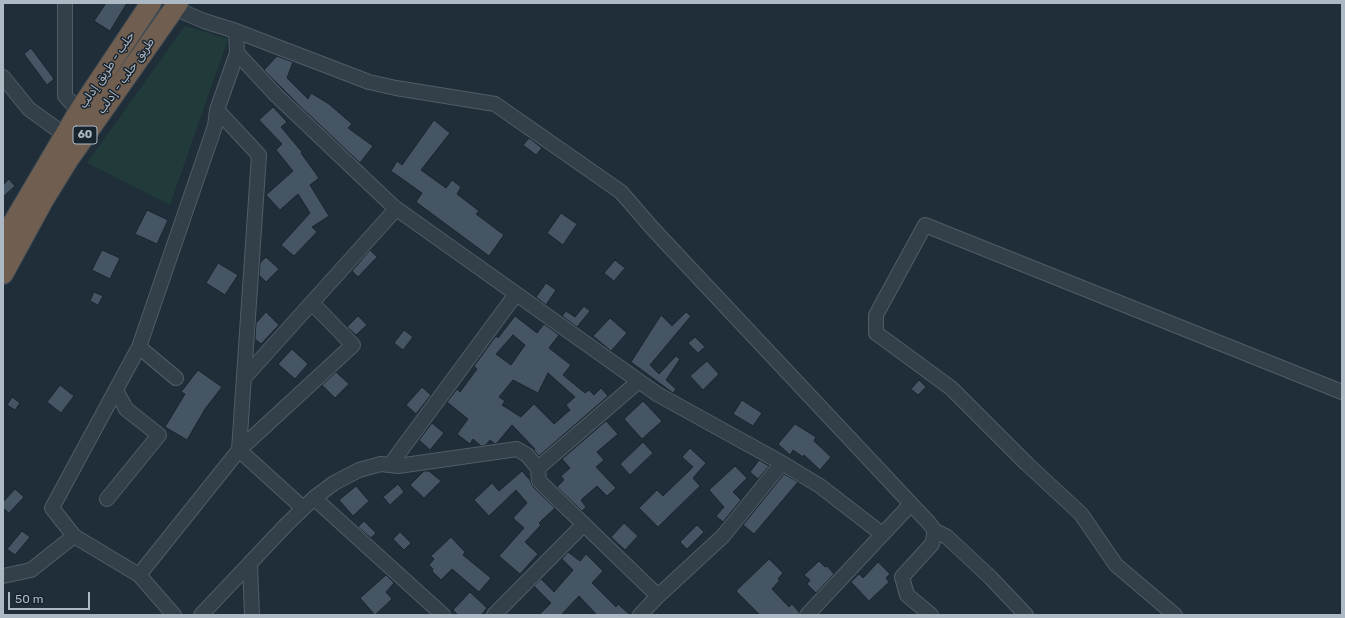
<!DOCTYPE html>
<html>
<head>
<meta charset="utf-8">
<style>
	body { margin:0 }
	#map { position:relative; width:1345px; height:618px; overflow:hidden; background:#1f2e39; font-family:Rubik,sans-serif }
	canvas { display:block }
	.frame { position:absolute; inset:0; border:4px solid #adbac6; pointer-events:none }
	.scale { position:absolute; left:8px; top:592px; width:82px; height:18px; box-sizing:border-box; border:2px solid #adbac6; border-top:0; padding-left:5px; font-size:12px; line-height:14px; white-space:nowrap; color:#adbac6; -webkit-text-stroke:3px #19242e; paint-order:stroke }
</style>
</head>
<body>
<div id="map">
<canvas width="1345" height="618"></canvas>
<div class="frame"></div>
<div class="scale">50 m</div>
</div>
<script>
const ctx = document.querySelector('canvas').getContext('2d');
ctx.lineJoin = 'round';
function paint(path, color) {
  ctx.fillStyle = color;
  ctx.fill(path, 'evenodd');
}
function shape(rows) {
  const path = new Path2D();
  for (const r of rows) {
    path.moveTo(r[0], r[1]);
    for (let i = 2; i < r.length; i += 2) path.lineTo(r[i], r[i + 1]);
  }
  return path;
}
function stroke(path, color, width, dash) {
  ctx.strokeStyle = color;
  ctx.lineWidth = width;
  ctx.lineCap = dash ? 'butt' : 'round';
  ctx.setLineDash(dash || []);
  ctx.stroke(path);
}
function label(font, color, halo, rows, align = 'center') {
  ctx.font = font + ' Rubik,Vazirmatn,sans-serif';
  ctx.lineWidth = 3;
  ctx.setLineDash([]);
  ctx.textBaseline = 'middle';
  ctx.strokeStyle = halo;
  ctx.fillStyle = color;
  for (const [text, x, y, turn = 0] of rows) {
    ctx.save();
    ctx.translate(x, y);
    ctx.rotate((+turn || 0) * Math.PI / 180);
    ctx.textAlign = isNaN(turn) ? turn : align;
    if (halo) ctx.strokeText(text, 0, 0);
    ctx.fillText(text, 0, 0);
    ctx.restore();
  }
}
paint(shape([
	[185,26,228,39,170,205,87,163]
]), '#213a3a');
const building = shape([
	[106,3,127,3,110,31,94,21,106,3],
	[31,48,54,79,47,85,24,54,31,48],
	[277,56,293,62,287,78,308,99,311,93,329,104,352,124,348,128,373,146,360,163,302,108,264,70,277,56],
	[273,107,287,122,281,127,302,152,301,153,319,178,310,185,329,216,312,227,317,232,294,256,281,245,310,213,298,194,280,210,266,195,293,171,276,150,282,144,259,120,273,107],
	[434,120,450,133,421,170,446,188,452,180,461,187,457,194,479,211,476,214,504,235,489,256,416,202,422,193,391,171,397,161,402,165,434,120],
	[529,138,542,148,536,155,523,145,529,138],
	[9,179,15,186,3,197,3,185,9,179],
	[147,210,168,220,157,244,135,234,147,210],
	[561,213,577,224,563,245,547,233,561,213],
	[102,250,120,258,110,279,92,270,102,250],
	[370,250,377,257,358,277,352,271,370,250],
	[266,257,279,269,266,282,259,275,260,263,266,257],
	[615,260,625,268,614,281,604,273,615,260],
	[218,263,238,275,225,295,206,283,218,263],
	[546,283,556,290,546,305,536,297,546,283],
	[94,292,103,296,98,305,90,301,94,292],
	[584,306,590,311,577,327,562,316,566,311,575,317,584,306],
	[266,312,279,325,261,344,255,339,256,323,266,312],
	[686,312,691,316,650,365,659,374,676,356,680,359,666,380,676,389,673,393,631,362,661,315,672,326,686,312],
	[358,316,367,325,356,335,347,327,358,316],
	[515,316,537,333,544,324,559,335,549,348,571,365,563,375,585,393,589,390,594,395,601,388,608,396,539,456,534,450,535,449,512,425,497,443,495,444,490,440,486,445,481,446,473,439,470,444,457,434,468,419,447,402,457,389,460,392,477,369,474,366,496,336,498,338,515,316],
	[513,335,525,345,511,365,496,354,513,335],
	[548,373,575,397,566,405,570,410,554,424,534,404,521,417,502,405,505,401,499,397,513,380,538,393,548,373],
	[610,318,627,333,611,351,593,336,610,318],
	[404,330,413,337,403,350,394,343,404,330],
	[695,337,705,347,698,353,688,343,695,337],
	[292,349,308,364,295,379,278,364,292,349],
	[707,361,719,374,703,390,690,376,707,361],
	[198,370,222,387,205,409,187,440,165,427,185,394,181,392,198,370],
	[336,372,349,384,335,398,322,385,336,372],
	[919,380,926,387,918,395,911,389,919,380],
	[60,385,74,396,61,413,47,402,60,385],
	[422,387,431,395,416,414,406,405,422,387],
	[12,397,20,403,15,410,7,405,12,397],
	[742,400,762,413,753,426,733,414,742,400],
	[643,401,662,421,642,439,624,419,643,401],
	[606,421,618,434,597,452,604,460,596,467,616,488,607,496,597,486,581,500,586,507,582,511,557,487,564,480,561,476,570,468,562,459,606,421],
	[432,423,444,433,430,450,419,440,432,423],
	[795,424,816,437,814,441,831,457,820,470,804,455,803,457,793,450,790,455,778,444,795,424],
	[643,442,653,453,630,475,620,464,643,442],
	[690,448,706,463,693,478,700,486,658,527,639,508,657,490,663,496,693,467,682,457,690,448],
	[759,460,769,466,758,479,750,472,759,460],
	[735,466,747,478,733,492,741,500,723,522,716,516,724,507,709,490,735,466],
	[424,471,429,471,441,481,424,498,410,485,424,471],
	[522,471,530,480,533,487,555,508,539,523,541,525,525,542,538,554,520,574,499,556,524,528,513,518,527,503,516,490,489,516,474,500,492,483,499,491,522,471],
	[784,474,798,482,754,534,743,525,784,474],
	[398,484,404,492,390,505,383,497,398,484],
	[356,486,369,501,353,516,339,500,356,486],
	[15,489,24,497,9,513,3,508,3,502,15,489],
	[364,521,376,533,371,538,358,527,364,521],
	[624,523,638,536,625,550,611,537,624,523],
	[697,525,704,532,687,549,680,542,697,525],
	[22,531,30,537,15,555,7,549,22,531],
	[400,532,411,543,404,550,393,539,400,532],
	[451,537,465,552,463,555,491,578,479,592,452,569,441,580,432,571,433,569,429,565,434,559,431,556,451,537],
	[568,552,580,561,586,554,603,571,592,583,616,607,618,604,630,615,597,615,579,596,561,615,539,615,551,603,534,586,541,579,554,592,573,570,562,559,568,552],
	[769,559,783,573,778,579,780,580,772,589,789,607,792,604,799,612,799,615,760,615,736,591,769,559],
	[819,561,825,567,827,566,834,574,816,593,807,584,810,580,804,575,819,561],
	[878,562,890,574,886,578,889,582,869,601,851,582,859,574,863,578,878,562],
	[386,575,394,583,386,592,392,599,375,615,360,598,386,575],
	[470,592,487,608,481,615,458,615,453,610,470,592]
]);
paint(building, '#455563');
stroke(building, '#1b2630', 1);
const minor = shape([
	[65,3,65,96,79,111],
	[174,8,204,21,236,31,369,82,396,88,495,104,621,192,653,229,929,523,935,531,947,537,990,577,1026,615],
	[237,53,276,95,394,207,657,394,782,463,820,486,882,534],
	[3,77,29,109,65,135],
	[139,347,176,378],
	[244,378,396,209],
	[639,381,538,468,539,481,658,596],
	[390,465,516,294],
	[314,498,443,615],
	[107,499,159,435,126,409,116,390],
	[303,508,239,450,353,345,312,303],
	[74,536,139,575,174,615],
	[250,563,252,615],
	[139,575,239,450,259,155,217,110],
	[3,576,31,570,74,536,52,508,139,347,215,126,217,110,237,53,236,31],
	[201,615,287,524,314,498,334,483,359,470,381,464,398,466,517,449,527,455,538,468],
	[494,615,584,524],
	[640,615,658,596,723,536,782,463],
	[807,615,911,504],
	[931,615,907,595,902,577,932,544,935,531],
	[1175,615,1116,565,1081,514,1027,464,951,388,876,333,876,315,925,225,1342,392]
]);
const highway = shape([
	[3,240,79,111,151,3],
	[3,274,44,199,68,160,178,3]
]);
stroke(minor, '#505d67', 16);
stroke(highway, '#3e4a54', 22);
stroke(minor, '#333f49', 14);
stroke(highway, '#705f50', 20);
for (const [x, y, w] of [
	[85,135,24]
]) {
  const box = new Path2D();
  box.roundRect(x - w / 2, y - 9, w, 18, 3);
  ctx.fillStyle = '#19242e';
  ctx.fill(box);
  stroke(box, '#adbac6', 1);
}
label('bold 11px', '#adbac6', null, [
	["60",85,135]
]);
label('12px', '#adbac6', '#19242e', [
	["حلب - طريق إدلب",107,70,-56],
	["طريق حلب - إدلب",126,76,-55]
]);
</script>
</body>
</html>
